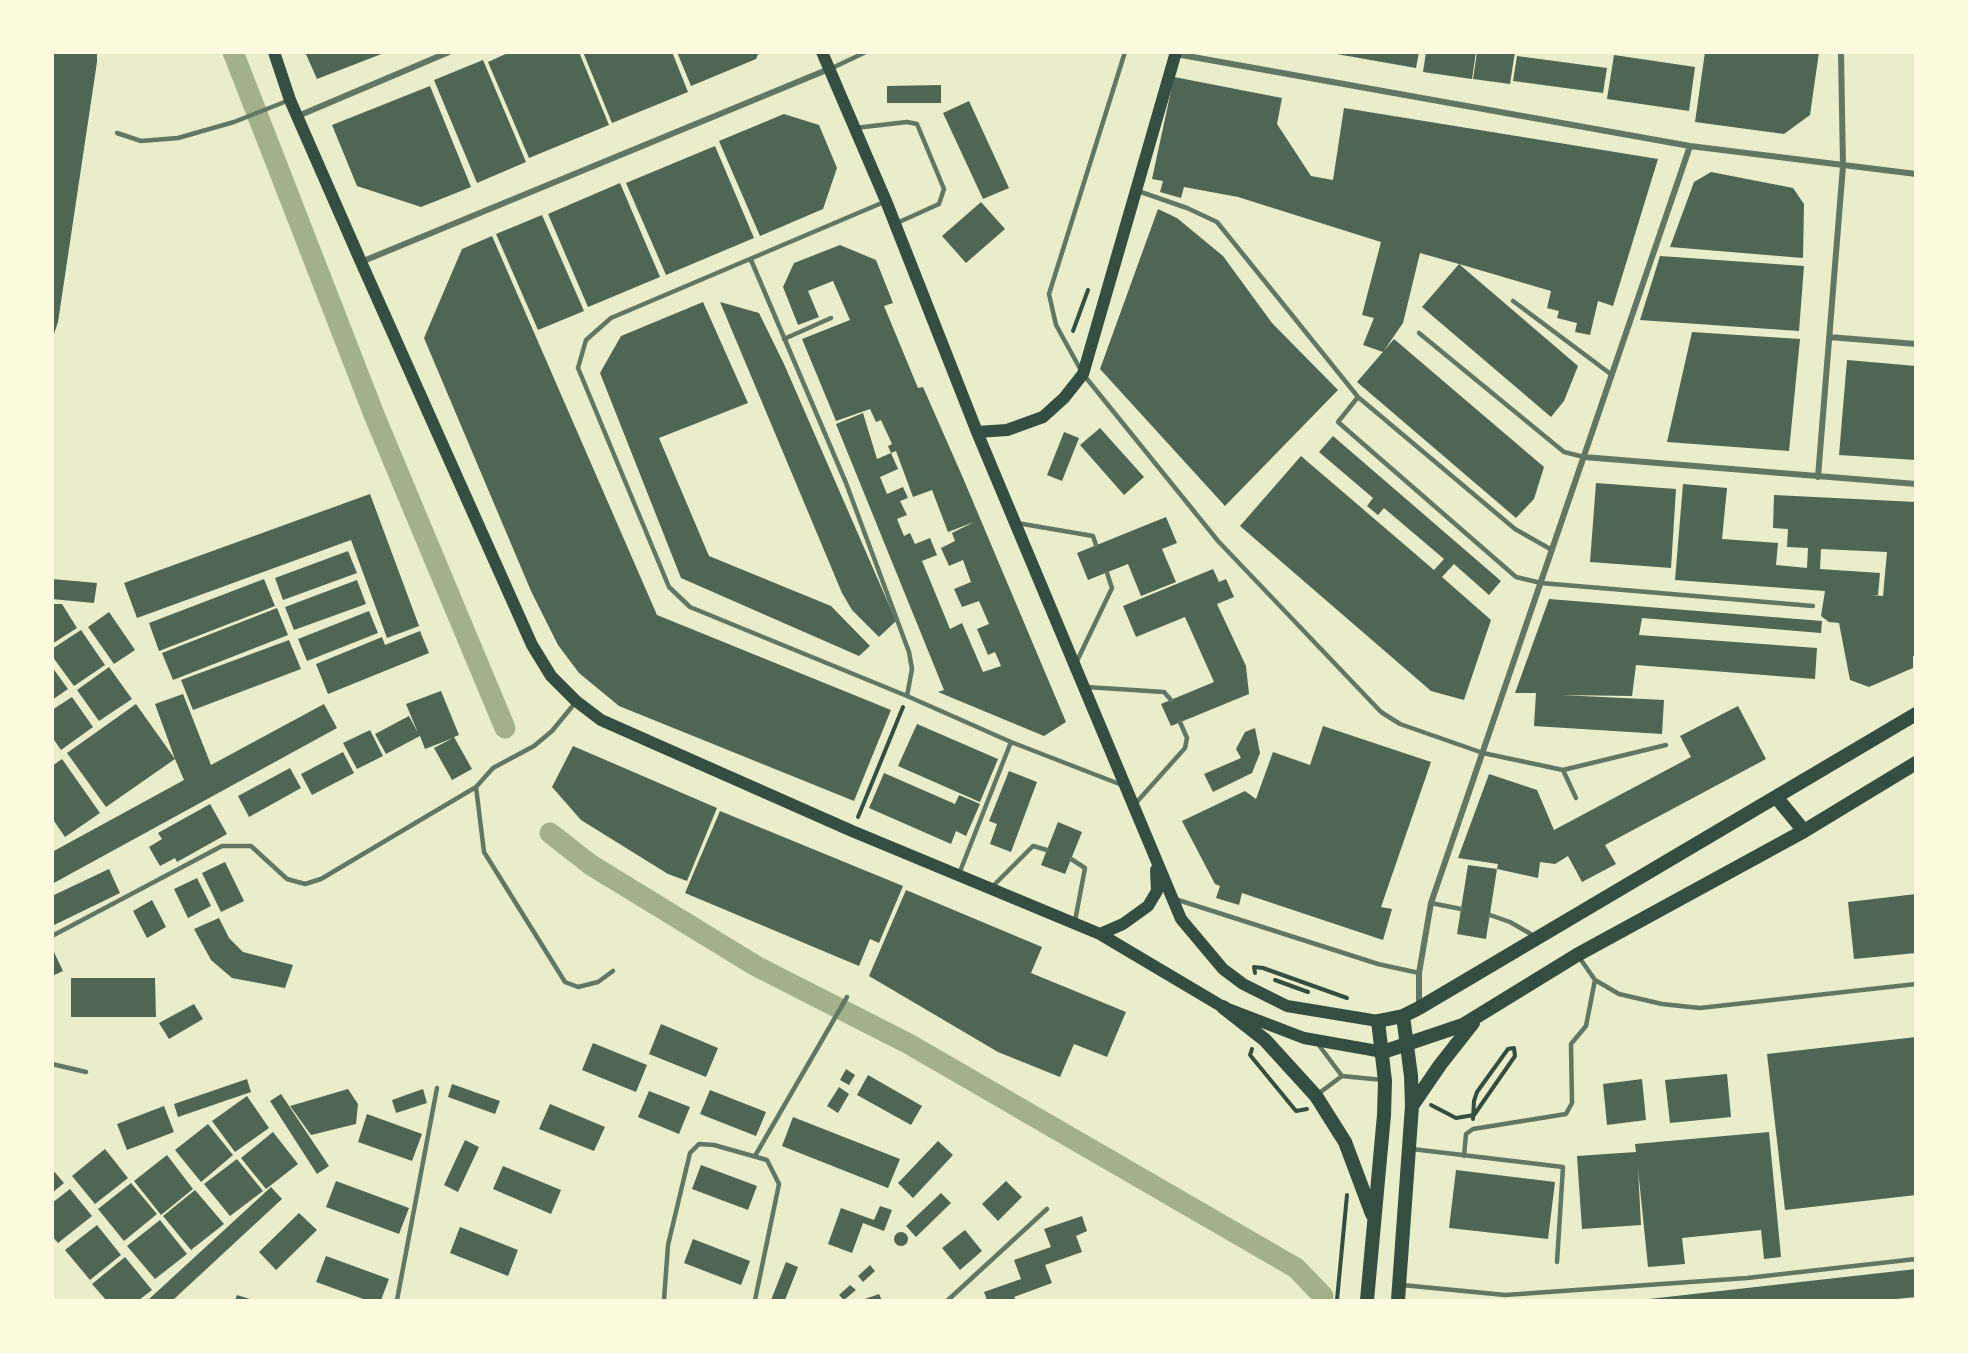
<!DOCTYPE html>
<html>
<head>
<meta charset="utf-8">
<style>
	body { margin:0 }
	#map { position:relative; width:1968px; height:1353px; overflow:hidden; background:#e9edc9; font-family:Lato,sans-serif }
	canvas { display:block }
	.frame { position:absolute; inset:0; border:54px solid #fefae0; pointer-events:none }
</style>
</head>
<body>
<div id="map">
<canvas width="1968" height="1353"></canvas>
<div class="frame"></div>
</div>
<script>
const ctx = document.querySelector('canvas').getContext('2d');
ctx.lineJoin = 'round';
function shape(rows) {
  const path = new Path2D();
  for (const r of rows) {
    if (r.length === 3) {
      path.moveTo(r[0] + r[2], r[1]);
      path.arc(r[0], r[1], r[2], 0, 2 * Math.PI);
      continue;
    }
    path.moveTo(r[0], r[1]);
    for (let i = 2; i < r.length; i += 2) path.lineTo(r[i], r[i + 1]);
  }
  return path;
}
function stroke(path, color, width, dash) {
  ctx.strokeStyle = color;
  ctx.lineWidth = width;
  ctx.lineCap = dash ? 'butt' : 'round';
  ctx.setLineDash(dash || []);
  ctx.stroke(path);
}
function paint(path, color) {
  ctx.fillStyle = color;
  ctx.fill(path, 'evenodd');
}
stroke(shape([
	[233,52,375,417,505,728],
	[550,833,591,865,756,966,909,1044,1296,1268,1323,1296]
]), '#a3b18a', 21);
paint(shape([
	[52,52,97,52,97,62,58,322,53,337],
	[305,52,384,52,384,53,317,79],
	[510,52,579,52,609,125,529,158,488,62],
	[583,52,672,52,688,92,612,123],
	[677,52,759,52,756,59,691,86],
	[1325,52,1419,52,1416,68],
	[1426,52,1476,52,1472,79,1423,72],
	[1477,52,1515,52,1510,84,1473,79],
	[1705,52,1819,52,1810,115,1784,134,1695,122],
	[1614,55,1695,67,1689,111,1607,99],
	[1517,56,1607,68,1603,93,1513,81],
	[483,60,526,162,477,183,434,80],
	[1174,77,1282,98,1277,124,1311,176,1333,180,1344,108,1658,159,1613,306,1598,301,1590,335,1575,332,1577,323,1557,318,1559,311,1547,308,1551,291,1459,264,1578,366,1564,401,1551,417,1422,307,1459,264,1420,253,1403,323,1383,352,1363,345,1374,318,1362,315,1381,242,1238,197,1184,187,1181,198,1160,192,1163,181,1152,179],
	[941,85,941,103,887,103,887,86],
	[430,86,471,187,421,207,357,186,332,125],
	[969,101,1009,188,983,199,943,113],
	[784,114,819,125,837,168,823,209,760,236,719,141],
	[715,146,754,238,666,275,626,183],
	[1711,172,1793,188,1804,204,1803,258,1670,247,1694,182],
	[620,183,660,277,588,307,548,214],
	[981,202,1005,229,966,263,942,236],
	[1158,209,1177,218,1223,256,1272,323,1338,390,1225,506,1100,369],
	[542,215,584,311,538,330,496,234],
	[492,236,657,615,891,710,854,801,619,706,579,673,558,645,531,591,424,338,462,249],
	[840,245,876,260,893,303,884,306,918,388,923,387,963,478,1066,722,1044,736,938,692,944,690,836,424,863,413,877,459,891,453,898,469,880,477,887,494,903,487,908,498,900,501,907,515,897,519,904,536,910,533,915,544,930,538,937,555,922,561,950,629,962,623,983,672,1001,666,995,652,988,655,977,629,989,624,979,601,962,607,954,589,971,582,963,560,949,566,941,548,955,541,952,533,974,522,948,532,932,490,913,497,896,451,891,453,888,446,892,444,881,420,876,422,870,409,836,421,802,339,850,320,833,281,808,291,819,317,798,325,783,287,794,263],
	[1660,256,1804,266,1799,331,1640,320],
	[703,302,748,403,659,438,709,556,831,606,870,646,859,656,681,578,600,373,621,336],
	[720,302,759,313,784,364,896,621,879,637,852,610,842,593],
	[1692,332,1800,339,1789,451,1667,442],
	[1394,339,1544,467,1534,499,1516,518,1357,382],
	[1847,360,1916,366,1916,460,1839,455],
	[1100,428,1144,477,1124,495,1080,445],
	[1064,432,1079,438,1062,481,1047,475],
	[1333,436,1501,581,1489,595,1454,564,1442,577,1491,620,1464,700,1431,691,1240,526,1301,456,1434,570,1444,559,1384,508,1378,515,1367,506,1373,498,1319,452],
	[1596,483,1676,489,1671,568,1590,562],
	[1683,484,1727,488,1722,539,1778,543,1776,565,1807,568,1808,548,1787,547,1788,529,1773,528,1774,495,1916,502,1916,656,1913,656,1913,668,1869,687,1850,680,1839,623,1829,622,1821,616,1825,591,1675,580],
	[1821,549,1887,552,1883,596,1871,595,1878,595,1880,573,1820,569],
	[370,494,419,626,387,638,351,540,137,618,124,583],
	[1166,517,1177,543,1162,549,1176,582,1141,596,1128,564,1088,580,1077,553],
	[348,551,357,573,283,600,275,578],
	[1213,569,1219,582,1226,579,1234,597,1217,604,1246,666,1249,694,1171,726,1161,704,1214,682,1185,617,1136,637,1123,606],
	[52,579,97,583,94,603,52,599],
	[264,579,275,606,159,651,149,623],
	[357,580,366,604,294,630,285,607],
	[1549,599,1822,621,1821,633,1642,618,1639,635,1817,648,1815,679,1636,665,1632,696,1561,695,1664,700,1662,734,1534,726,1536,693,1515,693],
	[52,604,62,604,77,628,52,644],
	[277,608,288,635,173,680,162,653],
	[369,611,378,633,307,661,298,639],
	[109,612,135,650,114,664,88,627],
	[81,630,105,665,74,686,52,656,52,649],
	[420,631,429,653,328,694,316,664,382,637,385,645],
	[289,640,301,669,193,710,181,680],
	[52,667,68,689,52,700],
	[109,667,132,699,99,721,77,690],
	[441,691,459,735,454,737,472,769,452,780,434,748,453,738,425,749,420,736,386,754,375,734,409,716,418,733,406,704],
	[183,694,211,765,324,704,337,728,52,884,52,852,184,780,175,759,106,807,67,753,136,704,175,759,155,704],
	[72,697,93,727,61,750,52,737,52,710],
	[1738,706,1766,759,1605,845,1616,864,1582,882,1568,856,1555,864,1540,862,1538,878,1497,869,1498,864,1458,858,1489,774,1537,790,1554,830,1691,757,1680,736],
	[917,724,998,759,980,802,898,766],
	[1323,726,1431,762,1381,907,1392,909,1383,940,1242,893,1239,905,1216,898,1220,886,1215,884,1182,821,1245,791,1256,799,1273,752,1310,765],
	[1255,728,1260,753,1252,773,1213,792,1204,774,1241,758,1236,749,1245,732],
	[370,730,383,756,357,769,343,743],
	[573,746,717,808,687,881,668,874,581,820,552,787],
	[343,752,354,773,312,795,301,774],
	[62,759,100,813,65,837,52,818,52,766],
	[290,768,301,788,249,817,238,796],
	[1009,771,1037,782,1011,852,990,844,997,824,989,821],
	[884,773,955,804,959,795,980,804,966,836,956,831,951,844,869,808],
	[210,804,227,834,177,862,175,858,160,866,149,847,162,839,158,833],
	[720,811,903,886,879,943,870,939,859,966,685,893],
	[1058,822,1082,832,1065,874,1041,865],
	[225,862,244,901,221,912,202,873],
	[1468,865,1497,869,1486,939,1457,934],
	[109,869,120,893,52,926,52,896],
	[197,878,211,906,188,918,174,889],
	[906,890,1042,947,1031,973,1126,1012,1107,1057,1074,1044,1060,1077,998,1052,869,976],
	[1916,894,1916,953,1854,959,1848,902],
	[152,900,166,927,147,938,133,911],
	[219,918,229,938,243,952,293,965,285,988,232,978,211,960,194,929],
	[52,948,63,971,52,976],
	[71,978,155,978,156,1017,71,1017],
	[194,1004,203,1019,169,1039,159,1023],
	[661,1024,718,1048,706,1077,649,1054],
	[1916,1037,1916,1195,1785,1210,1767,1054],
	[593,1043,647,1065,636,1092,582,1070],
	[846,1069,855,1075,849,1085,840,1080],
	[1727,1074,1731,1117,1670,1123,1665,1080],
	[868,1075,922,1106,911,1125,857,1095],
	[247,1079,251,1092,178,1117,174,1104],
	[1642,1079,1646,1120,1607,1125,1603,1084],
	[452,1084,500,1101,495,1114,448,1097],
	[839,1087,849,1094,838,1113,827,1106],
	[348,1089,358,1104,356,1124,311,1135,290,1106],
	[423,1089,427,1103,396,1113,392,1100],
	[710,1090,766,1112,756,1136,700,1114],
	[649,1091,690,1107,679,1134,638,1117],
	[281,1094,329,1166,317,1174,270,1101],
	[247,1096,269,1128,235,1152,212,1121],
	[550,1104,605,1127,594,1151,539,1129],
	[164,1106,174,1132,127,1150,117,1124],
	[367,1114,422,1134,412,1161,358,1142],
	[793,1117,900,1159,888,1188,782,1146],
	[208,1124,233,1155,201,1182,175,1150],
	[273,1132,298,1164,266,1189,241,1158],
	[1769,1132,1781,1257,1764,1259,1761,1230,1682,1238,1685,1264,1648,1267,1638,1169,1641,1225,1582,1229,1577,1156,1636,1152,1635,1144],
	[465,1140,479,1147,458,1192,444,1185],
	[938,1141,953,1155,913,1198,898,1183],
	[105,1149,128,1178,95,1204,72,1176],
	[167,1155,193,1189,161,1215,134,1181],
	[237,1159,263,1191,230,1216,204,1184],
	[701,1165,757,1186,748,1210,692,1189],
	[503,1166,561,1190,551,1214,493,1189],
	[52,1169,64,1183,52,1193],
	[1456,1170,1555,1182,1548,1239,1449,1228],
	[336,1181,409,1208,399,1234,326,1207],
	[1006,1181,1022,1197,998,1221,982,1204],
	[131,1183,157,1214,124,1241,98,1209],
	[271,1187,282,1199,173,1300,148,1300],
	[70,1189,92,1216,58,1243,52,1236,52,1203],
	[195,1190,224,1224,191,1250,163,1216],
	[941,1193,951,1203,916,1237,906,1226],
	[880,1206,892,1210,884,1231,863,1223,852,1253,828,1244,841,1208,874,1220],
	[299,1213,317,1230,276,1270,259,1252],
	[1082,1216,1087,1231,1076,1236,1082,1252,1045,1265,1052,1283,1014,1297,1016,1300,987,1300,984,1292,1021,1279,1014,1260,1051,1247,1044,1229],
	[160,1220,187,1254,155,1279,127,1246],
	[97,1225,121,1255,90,1280,65,1250],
	[460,1227,518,1250,508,1276,450,1253],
	[965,1230,982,1251,960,1270,942,1248],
	[901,1239,7],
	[693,1239,750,1261,741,1285,684,1263],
	[326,1256,389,1279,381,1300,366,1300,316,1282],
	[125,1257,152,1290,139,1300,106,1300,92,1284],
	[786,1262,798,1267,785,1300,771,1300],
	[870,1265,875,1271,863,1282,858,1276],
	[1916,1269,1916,1297,1886,1300,1640,1300],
	[850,1285,856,1290,844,1300,839,1295],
	[879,1294,882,1300,862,1300],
	[237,1295,253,1300,235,1300]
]), '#4f6655');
stroke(shape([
	[1073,331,1088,290],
	[858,817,903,707],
	[1255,973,1254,967,1263,968,1347,998],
	[1275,980,1308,992],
	[1252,1049,1250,1055,1296,1111,1307,1109],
	[1431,1105,1456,1118,1474,1115,1515,1056,1514,1048,1508,1049,1477,1092,1474,1101,1473,1119],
	[1337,1300,1347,1195]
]), '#344e41', 4);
stroke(shape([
	[1125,52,1049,294,1056,325,1083,374,1218,541,1381,712,1400,724,1483,753,1563,770,1666,745],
	[830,69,866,52],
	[855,128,907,122,917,124,944,189,939,204,897,223],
	[117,133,141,141,178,138,234,122,287,101],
	[1138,191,1187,208,1217,222,1358,397],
	[884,202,611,318,586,340,578,368,669,587,690,607,907,696,1011,742,1122,785],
	[751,260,846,483,909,652,912,669,907,696],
	[1513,301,1612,375],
	[1419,333,1564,452,1584,457],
	[784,339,831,318],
	[1017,523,1093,536,1096,545],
	[1552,550,1515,529,1358,397,1338,422,1516,577,1541,583,1813,606],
	[1076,663,1112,588,1107,573],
	[1086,687,1164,692,1171,700],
	[575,703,552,731,534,746,493,768,476,787,484,852,565,982,578,987,598,982,613,971],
	[1563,770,1576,798],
	[1135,804,1185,748,1187,738,1180,722],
	[1071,859,1085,868,1075,921],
	[959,874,1011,742],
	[993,886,1033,846,1047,850],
	[1175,899,1378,964,1419,973],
	[1431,903,1461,909],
	[1490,915,1510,922,1536,937],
	[52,936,222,846,251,846,287,879,305,884,321,879,476,787],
	[1579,957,1595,980,1619,994,1662,1004,1700,1008,1916,984],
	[1318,1044,1342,1076,1383,1080],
	[52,1064,86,1072],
	[1318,1094,1342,1076],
	[1412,1149,1563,1167,1557,1262],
	[755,1156,847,997],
	[1464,1156,1466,1134,1473,1129,1566,1114,1572,1103,1571,1044,1586,1026,1595,980],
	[1402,1285,1505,1295,1747,1278,1916,1259],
	[397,1300,437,1088],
	[664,1300,668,1245,690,1153,699,1144,714,1145,767,1160,779,1184,755,1300],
	[948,1300,1047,1209]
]), '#617663', 4.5);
stroke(shape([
	[1176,54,1690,146,1916,174],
	[298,116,449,52],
	[361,262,829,69],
	[1829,337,1916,344],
	[1584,457,1916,484],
	[1818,477,1843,166,1841,52],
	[1419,1008,1419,973,1431,903,1690,146]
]), '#617663', 6);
stroke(shape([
	[274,52,290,100,361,262,532,645,551,676,576,701,601,720,852,831,1100,934,1223,1007,1304,1038,1383,1052],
	[822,52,886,201,977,432,1181,919,1223,969,1243,984,1287,1006,1378,1021],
	[977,432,1007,430,1043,417,1064,398,1083,374,1176,52],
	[1100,934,1123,924,1148,906,1157,891,1156,870]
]), '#344e41', 12);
stroke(shape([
	[1777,798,1804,831],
	[1223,1007,1265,1040,1316,1096,1345,1142,1372,1214],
	[1383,1052,1463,1025,1577,955,1804,831,1916,763],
	[1412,1106,1440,1065,1473,1023],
	[1367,1300,1384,1115,1385,1081,1378,1021,1403,1016,1419,1008,1916,714],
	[1398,1300,1412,1106,1411,1076,1403,1016]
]), '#344e41', 14);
</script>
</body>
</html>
